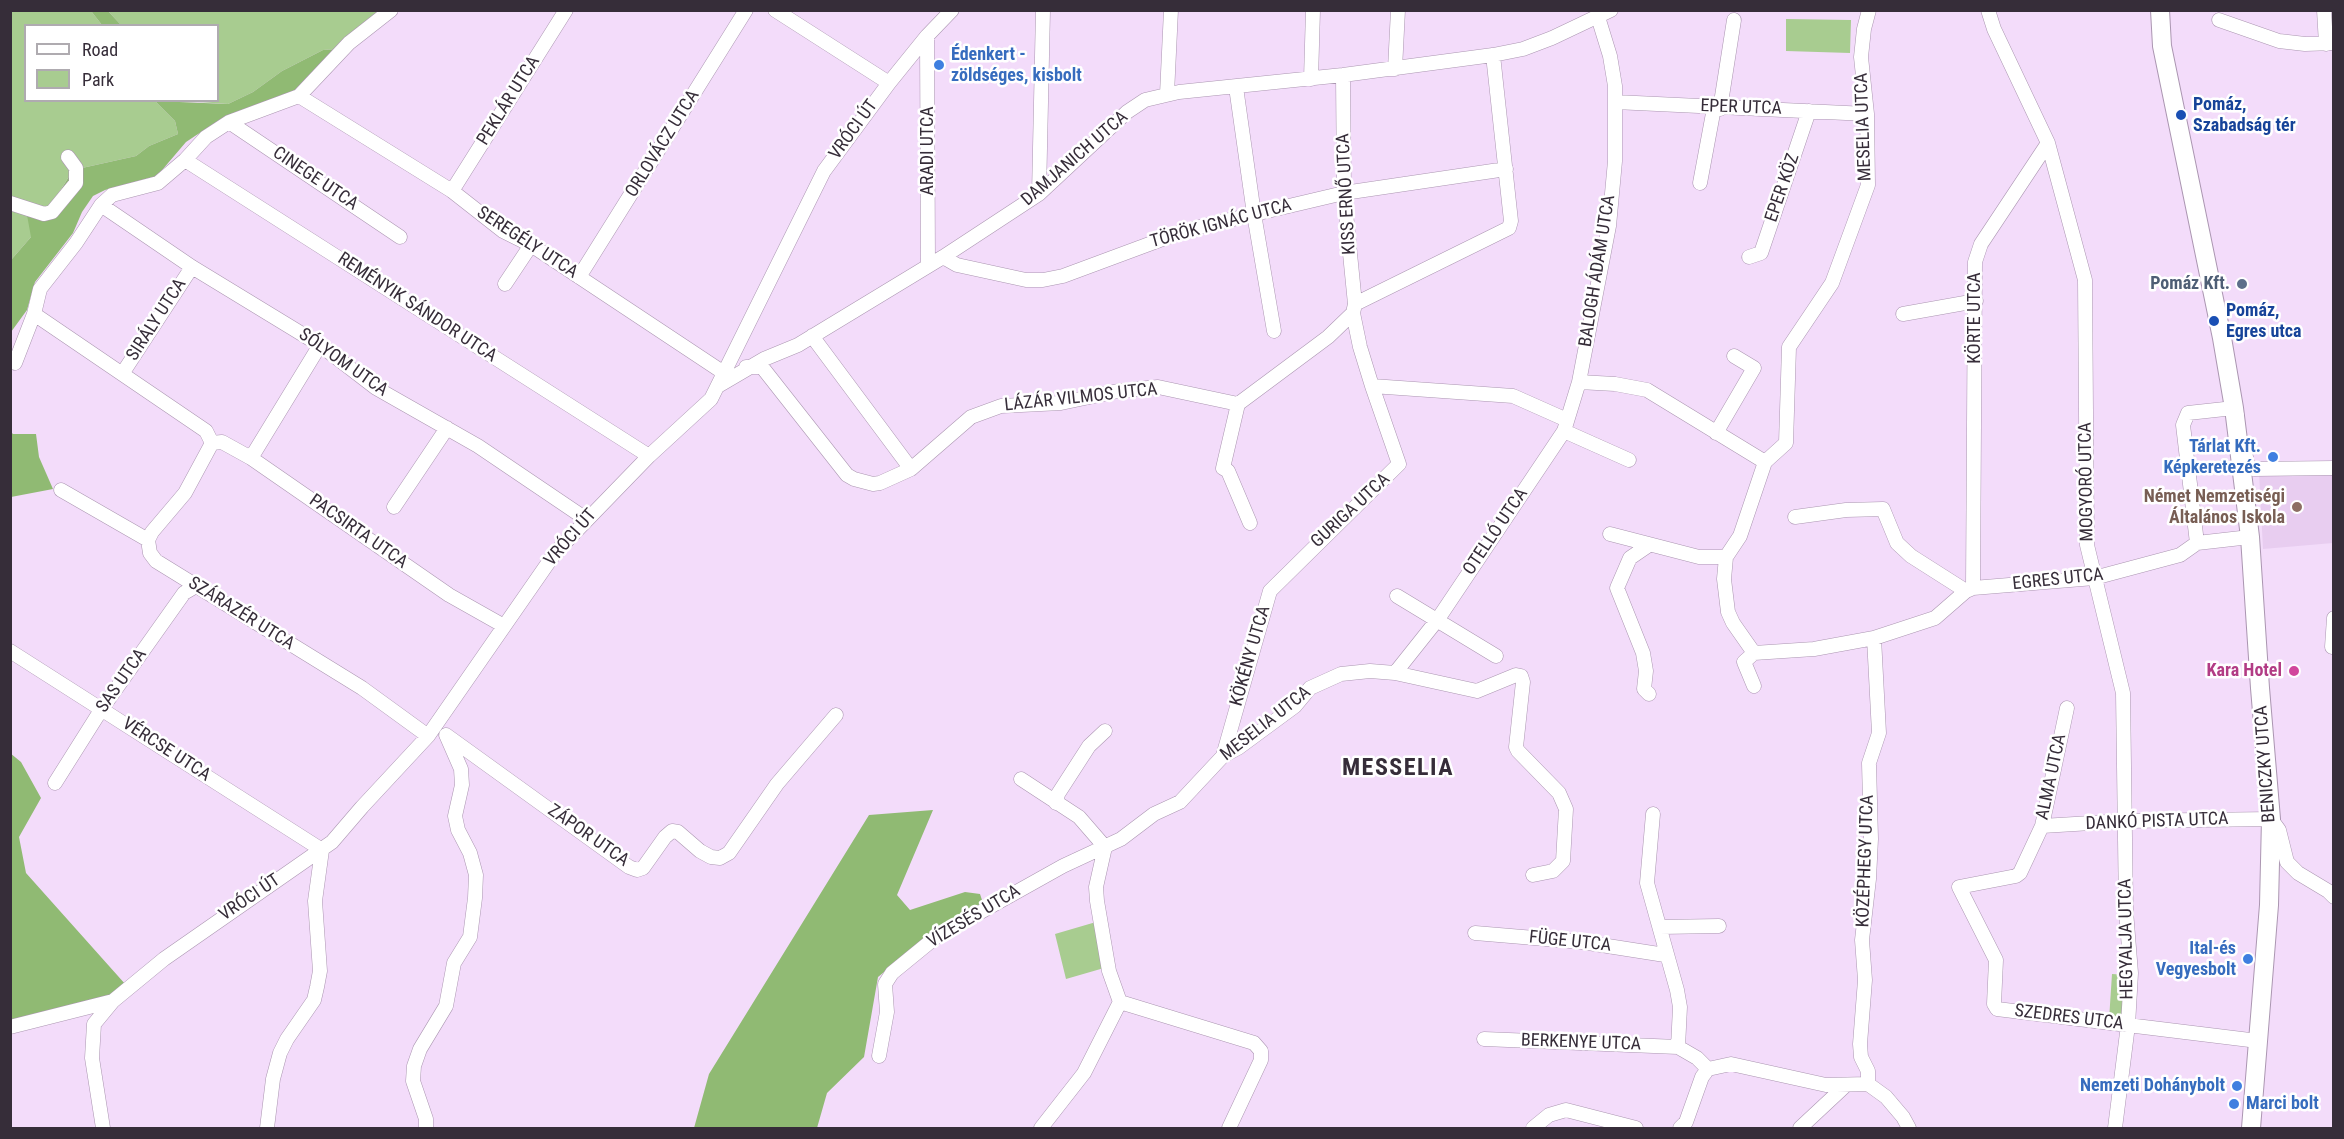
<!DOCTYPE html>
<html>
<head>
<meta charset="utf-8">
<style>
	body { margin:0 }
	#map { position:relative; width:2344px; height:1139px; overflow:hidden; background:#f3dcfa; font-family:"Roboto Condensed",sans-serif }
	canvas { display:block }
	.frame { position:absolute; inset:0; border:12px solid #362d39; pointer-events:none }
	.legend { position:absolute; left:24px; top:24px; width:195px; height:78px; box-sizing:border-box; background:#fff; border:2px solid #afabb0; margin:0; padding:8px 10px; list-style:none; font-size:18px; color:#362d39 }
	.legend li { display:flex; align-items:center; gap:12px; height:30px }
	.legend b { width:30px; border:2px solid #afabb0 }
</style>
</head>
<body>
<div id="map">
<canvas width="2344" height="1139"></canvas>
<div class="frame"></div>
<ul class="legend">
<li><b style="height:8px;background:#fff"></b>Road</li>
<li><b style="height:16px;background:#a8cc90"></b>Park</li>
</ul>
</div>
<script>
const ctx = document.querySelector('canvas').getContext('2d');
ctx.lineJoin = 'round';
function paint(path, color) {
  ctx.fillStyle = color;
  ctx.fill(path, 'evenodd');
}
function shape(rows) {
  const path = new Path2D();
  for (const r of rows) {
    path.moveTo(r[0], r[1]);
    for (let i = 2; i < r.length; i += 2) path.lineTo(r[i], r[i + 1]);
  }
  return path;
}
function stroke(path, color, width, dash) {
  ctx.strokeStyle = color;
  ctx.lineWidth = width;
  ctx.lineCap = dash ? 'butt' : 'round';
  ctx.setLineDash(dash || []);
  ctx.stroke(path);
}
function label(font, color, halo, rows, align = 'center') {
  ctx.font = font + ' "Roboto Condensed",sans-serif';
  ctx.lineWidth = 5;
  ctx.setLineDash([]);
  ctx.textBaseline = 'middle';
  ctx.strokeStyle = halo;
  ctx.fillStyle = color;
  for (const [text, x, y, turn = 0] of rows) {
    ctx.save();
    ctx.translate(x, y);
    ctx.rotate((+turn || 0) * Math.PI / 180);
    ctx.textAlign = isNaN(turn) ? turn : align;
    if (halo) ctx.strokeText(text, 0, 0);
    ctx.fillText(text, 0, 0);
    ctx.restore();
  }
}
paint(shape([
	[2333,471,2333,543,2263,549,2259,472]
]), '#e8cdf0');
paint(shape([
	[11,11,91,11,102,25,26,26,26,100,155,101,175,121,178,134,149,146,136,156,73,170,31,237,11,260],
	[108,11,391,11,338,49,323,50,282,71,253,92,228,104,182,101,218,100,218,26,121,25],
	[1786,19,1851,20,1850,53,1786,51],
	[1096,922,1104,968,1066,979,1055,934],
	[2112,974,2128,975,2125,1022,2109,1020]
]), '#a8cc90');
paint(shape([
	[91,11,108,11,121,25,102,25],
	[338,49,300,88,269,106,220,120,195,136,186,142,157,176,105,190,93,196,82,212,73,233,35,282,27,310,11,332,11,260,31,237,27,215,45,215,73,170,136,156,149,146,178,134,175,121,155,101,228,104,253,92,282,71,323,50],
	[10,431,13,434,36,434,39,457,53,489,11,497],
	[10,753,21,762,41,798,19,837,26,873,126,985,113,1001,10,1028],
	[933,810,897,895,910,910,965,892,980,894,983,903,927,937,878,977,864,1057,827,1093,817,1128,694,1128,709,1074,869,815]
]), '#90ba73');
const minor = shape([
	[775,10,889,83],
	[1988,10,1994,29,2048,143,2085,280,2087,545,2123,693,2126,911,2131,973,2128,1025,2115,1128],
	[2324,10,2326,44],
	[2219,20,2279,41,2305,44,2334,43],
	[927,36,928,265],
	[1395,69,1398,10],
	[1343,75,1344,193,1355,304,1353,313,1360,347,1372,386,1513,396,1567,420],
	[1311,79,1313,10],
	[1236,87,1254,214,1274,331],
	[1167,94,1171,10],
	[299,96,452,191,503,231,531,245,724,373],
	[1615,102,1867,114],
	[1720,109,1734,20],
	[229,122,400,237],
	[185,160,649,456],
	[1700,183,1714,108],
	[452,191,566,10],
	[1039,194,1043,10],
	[10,203,44,214,52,212,76,183,76,168,68,157],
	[101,205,192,267,320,345,376,388,478,446,586,519],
	[943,257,957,265,1026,280,1043,280,1063,276,1187,230,1344,193,1506,169],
	[1749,257,1761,253,1809,111],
	[579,277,746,10],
	[505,284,531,245],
	[1355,304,1509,228,1511,221,1493,55],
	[34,314,206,431,212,443],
	[1903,314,1976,301],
	[812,336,911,469],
	[15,363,34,314,40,289,76,243,101,205,112,195,158,183,185,160,206,137,229,122,299,96,349,43,391,10],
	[746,367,762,367,847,475,854,479,873,484,880,483,911,469,971,417,1001,406,1061,403,1118,391,1158,387,1238,404],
	[122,374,192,267],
	[1579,382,1615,384,1647,390,1765,462],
	[718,386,764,359,798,345,943,257,1039,194,1127,112,1145,100,1179,92,1343,75,1493,55,1523,49,1552,38,1611,10],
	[1238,404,1328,337,1353,313],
	[1238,404,1223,468,1228,471,1250,523],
	[1564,431,1629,460],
	[1716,433,1754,368,1734,356],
	[212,443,222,442,251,458,449,595,504,626],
	[2245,452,2248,467,2254,469,2334,468],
	[251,458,320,345],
	[61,490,148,540],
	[394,507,447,428],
	[1795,517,1846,510,1883,509,1897,543,1911,556,1966,591],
	[1610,534,1699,557,1726,557],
	[148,540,150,553,156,561,362,688,428,736],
	[148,540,152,532,185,493,212,443],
	[2197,543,2183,425,2188,413,2234,408,2237,416],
	[1973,588,1975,262,1981,244,2048,143],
	[1397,596,1496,656],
	[2332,647,2334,618],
	[10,651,322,850,315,901,320,971,317,987,314,1000,287,1039,280,1053,273,1079,267,1128],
	[1754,653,1733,623,1728,612,1724,579,1726,557,1740,536,1765,462,1786,443,1789,347,1832,283,1868,185,1867,114,1861,57,1864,29,1869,10],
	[1754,653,1814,649,1874,638,1935,618,1966,591,1973,588,2094,578,2180,555,2197,543,2250,537],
	[1754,653,1744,662,1754,686],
	[1395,673,1438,619,1564,431,1579,382,1609,226,1615,161,1615,86,1610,56,1598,17],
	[1649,694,1644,689,1646,671,1643,653,1617,588,1630,558,1649,545],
	[2067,708,2042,826,2020,873,2016,876,1959,887,1996,960,1994,1004,1997,1009,2258,1041],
	[446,735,629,867,637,870,643,868,665,837,672,831,678,832,700,851,711,857,720,858,729,853,777,784,836,715],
	[1223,756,1270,591,1399,464,1372,386],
	[1021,779,1079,817,1105,847],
	[55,783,101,710,184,593,196,586],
	[1056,803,1058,794,1089,746,1105,731],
	[1653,814,1647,883,1677,990,1680,1007,1678,1047,1697,1058,1708,1069],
	[2042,826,2124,821,2271,819,2279,830,2287,862,2298,873,2328,891,2334,897],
	[1660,927,1719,926],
	[1475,933,1582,942,1665,955],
	[1120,1002,1254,1043,1261,1051,1261,1060,1229,1128],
	[10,1027,113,1001],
	[1484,1039,1678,1047],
	[879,1056,887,1012,885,984,892,973,936,937,1063,866,1121,839,1154,814,1180,802,1223,756,1238,748,1295,706,1310,688,1341,674,1370,671,1395,673,1477,691,1516,675,1521,676,1523,682,1516,747,1518,751,1559,793,1566,809,1563,861,1553,871,1533,875],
	[1868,1084,1868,1071,1861,1057,1860,1044,1865,980,1862,940,1869,879,1871,839,1869,763,1879,733,1874,638],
	[103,1128,92,1058,94,1024,113,1001,164,959,332,842,362,807,428,736,555,553,649,456,711,399,824,171,889,83,927,36,952,10],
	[426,1128,426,1119,413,1081,414,1066,420,1049,446,1006,454,963,470,937,475,898,476,875,470,853,458,830,455,816,462,785,461,769,447,737],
	[1041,1128,1084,1073,1120,1002,1109,971,1097,901,1096,887,1105,847],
	[1533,1128,1549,1115,1566,1110,1636,1128],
	[1680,1128,1686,1122,1702,1077,1708,1069,1731,1064,1826,1085,1868,1084,1886,1097,1903,1117,1909,1128],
	[1800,1128,1845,1086]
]);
const major = shape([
	[2160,10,2162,46,2222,338,2234,408,2250,537,2260,688,2271,819,2269,905,2251,1128]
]);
stroke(minor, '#ab96b1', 15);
stroke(major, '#ab96b1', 20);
stroke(minor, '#fff', 14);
stroke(major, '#fff', 18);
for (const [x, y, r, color] of [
	[939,65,6,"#3f7fe0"],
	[2181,115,6,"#1a4fb4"],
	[2242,284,6,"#5c6f8a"],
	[2214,321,6,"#1a4fb4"],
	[2273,457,6,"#3f7fe0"],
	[2297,507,6,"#8d6e63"],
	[2294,671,6,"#d1479c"],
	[2248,959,6,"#3f7fe0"],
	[2237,1086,6,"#3f7fe0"],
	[2234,1104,6,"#3f7fe0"]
]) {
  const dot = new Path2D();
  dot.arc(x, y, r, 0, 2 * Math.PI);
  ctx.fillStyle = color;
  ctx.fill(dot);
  stroke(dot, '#fff', 2);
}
label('bold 18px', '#366cbe', '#fff', [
	["Édenkert -",951,55,"left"],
	["zöldséges, kisbolt",951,76,"left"],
	["Tárlat Kft.",2261,447],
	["Képkeretezés",2261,468],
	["Ital-és",2236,949],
	["Vegyesbolt",2236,970],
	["Nemzeti Dohánybolt",2225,1086],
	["Marci bolt",2246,1104,"left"]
], 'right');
label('18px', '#362d39', '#fff', [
	["PEKLÁR UTCA",509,101,-58],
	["EPER UTCA",1741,108,2],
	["MESELIA UTCA",1864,127,-92],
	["VRÓCI ÚT",854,130,-54],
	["ORLOVÁCZ UTCA",663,144,-58],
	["ARADI UTCA",928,151,-90],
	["DAMJANICH UTCA",1075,159,-41],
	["CINEGE UTCA",315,179,34],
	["EPER KÖZ",1783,188,-71],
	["KISS ERNŐ UTCA",1347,194,-93],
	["TÖRÖK IGNÁC UTCA",1221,224,-15],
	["SEREGÉLY UTCA",527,243,33],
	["BALOGH ÁDÁM UTCA",1598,271,-81],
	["REMÉNYIK SÁNDOR UTCA",417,308,33],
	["KÖRTE UTCA",1975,318,-90],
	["SIRÁLY UTCA",157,320,-57],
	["SÓLYOM UTCA",343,363,35],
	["LÁZÁR VILMOS UTCA",1081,398,-6],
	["MOGYORÓ UTCA",2087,482,-91],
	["GURIGA UTCA",1351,511,-43],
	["PACSIRTA UTCA",358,532,35],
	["OTELLÓ UTCA",1496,532,-56],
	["VRÓCI ÚT",571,538,-49],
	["EGRES UTCA",2058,580,-6],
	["SZÁRAZÉR UTCA",241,614,32],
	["KÖKÉNY UTCA",1251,656,-74],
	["SAS UTCA",122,681,-55],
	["MESELIA UTCA",1266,724,-38],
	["VÉRCSE UTCA",166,750,33],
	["BENICZKY UTCA",2266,764,-94],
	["ALMA UTCA",2052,777,-78],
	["DANKÓ PISTA UTCA",2157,822,-2],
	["ZÁPOR UTCA",588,836,35],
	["KÖZÉPHEGY UTCA",1866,861,-88],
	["VRÓCI ÚT",250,898,-34],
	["VÍZESÉS UTCA",974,917,-31],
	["HEGYALJA UTCA",2127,939,-91],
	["FÜGE UTCA",1570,942,6],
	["SZEDRES UTCA",2069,1018,7],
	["BERKENYE UTCA",1581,1043,2]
]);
label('bold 18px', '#164399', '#fff', [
	["Pomáz,",2193,105],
	["Szabadság tér",2193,126],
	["Pomáz,",2226,311],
	["Egres utca",2226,332]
], 'left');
label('bold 18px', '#4e5e75', '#fff', [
	["Pomáz Kft.",2230,284]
], 'right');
label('bold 18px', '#785e54', '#fff', [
	["Német Nemzetiségi",2285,497],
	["Általános Iskola",2285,518]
], 'right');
label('bold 18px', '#b23c85', '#fff', [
	["Kara Hotel",2282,671]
], 'right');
ctx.letterSpacing = '1.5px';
label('bold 24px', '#362d39', '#fff', [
	["MESSELIA",1398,769]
]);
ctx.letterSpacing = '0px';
</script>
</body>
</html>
